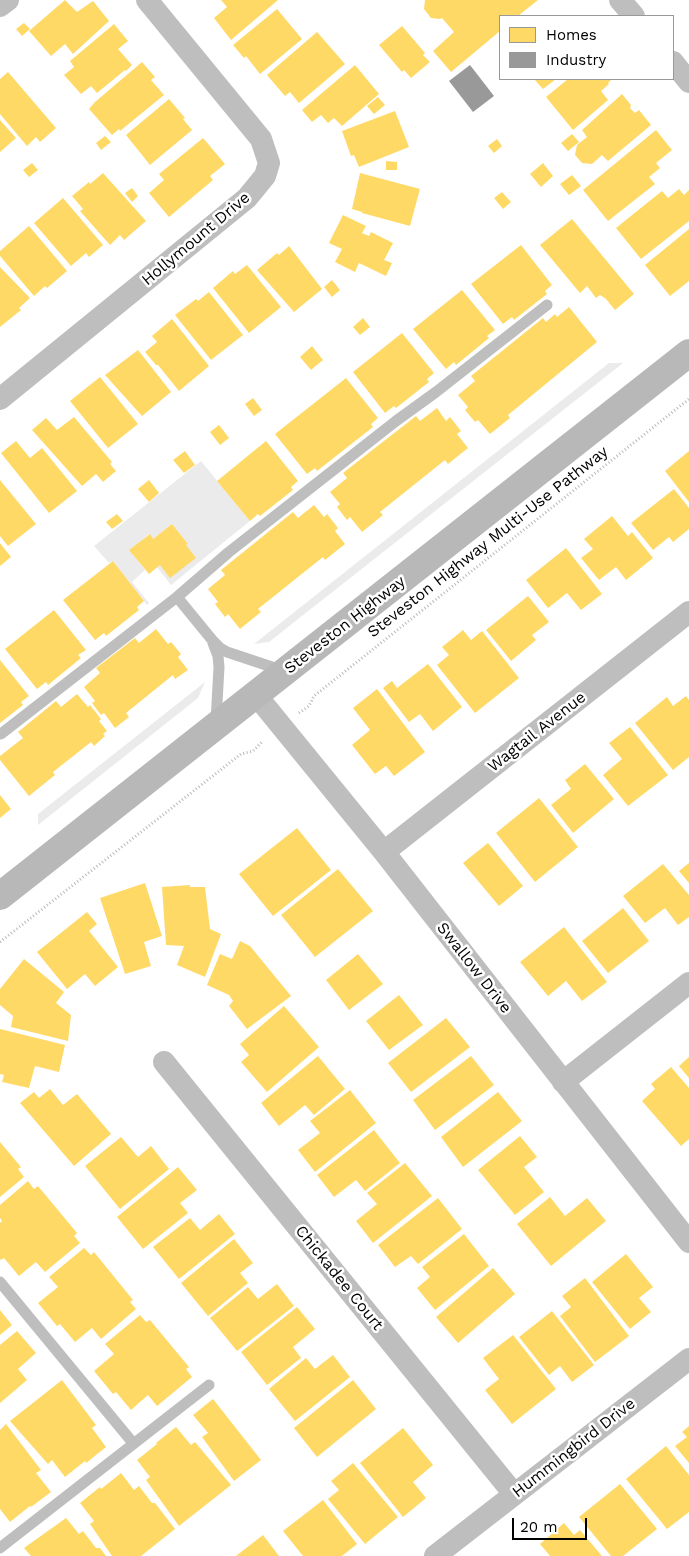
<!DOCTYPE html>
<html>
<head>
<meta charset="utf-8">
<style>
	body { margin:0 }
	#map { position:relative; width:689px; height:1556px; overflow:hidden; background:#fff; font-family:"Work Sans",sans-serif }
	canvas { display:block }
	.legend { position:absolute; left:499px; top:15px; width:175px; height:65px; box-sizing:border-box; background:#fff; border:1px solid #999; margin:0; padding:6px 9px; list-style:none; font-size:15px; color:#000 }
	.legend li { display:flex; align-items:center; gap:10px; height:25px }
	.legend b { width:25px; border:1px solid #999 }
	.scale { position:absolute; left:512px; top:1518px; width:75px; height:22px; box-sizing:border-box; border:2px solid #000; border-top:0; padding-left:6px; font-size:15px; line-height:18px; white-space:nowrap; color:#000; -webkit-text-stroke:4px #fff; paint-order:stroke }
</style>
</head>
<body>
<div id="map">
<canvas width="689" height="1556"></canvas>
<ul class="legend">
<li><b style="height:14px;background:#ffd966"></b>Homes</li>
<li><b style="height:14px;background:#999"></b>Industry</li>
</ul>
<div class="scale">20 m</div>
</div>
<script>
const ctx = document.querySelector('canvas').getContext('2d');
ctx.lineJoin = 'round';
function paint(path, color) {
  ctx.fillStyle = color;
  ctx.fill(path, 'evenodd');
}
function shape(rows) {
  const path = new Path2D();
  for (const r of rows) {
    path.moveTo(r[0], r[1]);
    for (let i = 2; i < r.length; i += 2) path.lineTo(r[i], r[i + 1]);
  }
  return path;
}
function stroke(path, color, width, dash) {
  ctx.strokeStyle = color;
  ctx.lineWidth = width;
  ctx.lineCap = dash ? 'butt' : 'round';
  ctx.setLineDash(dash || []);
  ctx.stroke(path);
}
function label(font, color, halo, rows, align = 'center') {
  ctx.font = font + ' "Work Sans",sans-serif';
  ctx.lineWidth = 5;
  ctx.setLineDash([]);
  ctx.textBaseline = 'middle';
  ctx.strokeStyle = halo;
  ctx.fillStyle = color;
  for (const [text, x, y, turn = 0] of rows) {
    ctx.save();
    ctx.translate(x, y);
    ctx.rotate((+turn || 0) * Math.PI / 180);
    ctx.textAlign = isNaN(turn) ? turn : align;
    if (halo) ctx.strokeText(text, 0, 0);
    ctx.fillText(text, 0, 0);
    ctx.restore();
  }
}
paint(shape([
	[609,363,623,363,269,642,254,644],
	[201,461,250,521,171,585,157,567,188,544,172,524,153,539,149,534,130,550,145,570,132,582,149,603,147,605,113,561,109,563,94,546],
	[205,682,198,698,38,825,38,814]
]), '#ebebeb');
paint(shape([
	[65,0,77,12,93,1,109,21,73,54,65,44,51,56,29,31],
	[221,0,278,0,231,40,214,18,227,7],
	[425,0,538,0,518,16,500,16,500,31,451,72,433,51,454,32,442,18,440,19,431,18,424,9],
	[277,9,302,39,260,74,246,56,244,58,233,45],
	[24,23,30,29,22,36,16,29],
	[114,24,128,41,118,49,132,65,126,71,125,70,97,93,91,86,81,94,64,75,74,67,70,61],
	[402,26,425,53,423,55,430,62,411,78,404,70,402,72,379,45],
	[317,32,345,64,299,103,290,92,285,96,267,75],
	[142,62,155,77,151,80,164,95,120,131,119,129,112,135,89,109,95,102],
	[355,65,379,94,342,126,334,118,328,123,321,115,312,122,302,110],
	[8,72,56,128,40,142,36,137,27,146,0,114,0,79],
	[534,79,556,79,543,89],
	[568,79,612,79,608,83,609,84,601,91,608,100,573,130,546,97],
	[622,94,631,105,630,108,635,113,639,110,651,125,608,161,602,155,592,164,582,163,575,155,577,145,587,137,582,130],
	[378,97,385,105,374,114,367,106],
	[169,99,185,118,183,119,192,130,150,165,126,135],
	[395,111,409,147,359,167,354,155,351,156,342,131],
	[0,120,16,138,0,152],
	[656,130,672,150,656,163,660,168,649,177,655,184,608,221,583,190],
	[572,134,579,142,568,151,561,143],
	[105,136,111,142,101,150,96,143],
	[203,138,225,164,210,176,213,180,169,217,149,193,164,180,159,174],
	[497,139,502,146,494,153,488,146],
	[386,161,397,162,397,170,386,170],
	[32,163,38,170,29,177,23,170],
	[543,163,553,176,541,187,530,174],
	[103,173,146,221,124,240,120,235,110,245,80,211,83,209,72,196,89,182,90,184],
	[360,173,420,189,410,226,362,213,362,212,352,209],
	[572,175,581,186,569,195,560,184],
	[132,188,138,196,132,202,125,193],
	[679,189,684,195,689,190,689,221,641,259,616,228,662,191,668,198],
	[502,192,511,202,503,209,494,198],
	[63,198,103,245,89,257,86,253,71,266,34,223],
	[343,215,366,226,362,233,369,236,371,232,393,243,384,260,392,263,386,276,359,263,355,272,335,262,342,249,329,243],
	[572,219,634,294,615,310,606,299,600,295,596,298,587,286,580,293,540,245],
	[29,226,67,271,47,288,45,286,34,296,0,256,0,251],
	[689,229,689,281,670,296,645,265],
	[521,245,552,285,545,291,547,294,514,320,512,317,503,324,471,284],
	[289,246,322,289,294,312,257,270,277,253,279,255],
	[247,265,281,307,249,333,213,288,233,271,235,274],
	[0,267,30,298,19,308,21,310,0,327],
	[332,280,340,290,332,297,324,287],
	[462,290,495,330,487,336,489,338,456,365,454,362,446,369,413,329],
	[209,292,243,335,211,360,175,315,196,299,198,301],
	[569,307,597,342,508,415,510,418,490,434,478,420,475,422,465,410,468,407,458,395,475,381,471,376,543,318,546,322,555,314,557,317],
	[363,318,370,327,360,335,353,327],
	[172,319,209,366,179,391,158,365,156,365,145,352,157,342,152,336],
	[402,333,434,373,427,379,429,382,396,408,394,406,385,413,353,372],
	[312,346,323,360,311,370,300,357],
	[138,350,171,392,142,416,105,375],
	[100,377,138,424,108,448,70,401],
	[346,378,378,418,371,424,373,427,317,471,315,468,307,474,275,434],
	[253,398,262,410,254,416,245,404],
	[437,408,446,421,450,417,461,431,457,434,468,448,448,464,445,460,380,512,383,515,362,532,350,517,347,520,337,507,340,504,330,492,347,478,343,473,416,416,420,421],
	[74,417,112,462,110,464,116,471,103,482,96,474,82,486,32,430,46,418,57,430],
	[219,425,229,438,220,445,210,432],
	[16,441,30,458,42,448,77,491,49,513,1,453],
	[266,441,298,481,291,487,293,490,260,516,258,514,250,521,217,481],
	[185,451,195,465,184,473,173,460],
	[689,451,689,502,665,471],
	[0,480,36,524,8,546,0,536],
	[149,480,159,493,149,502,138,489],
	[674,489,689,508,689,529,673,542,669,537,653,550,631,523],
	[314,505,324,517,327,514,338,528,335,531,345,544,325,560,323,557,258,609,261,612,240,629,228,614,225,617,215,604,218,602,208,589,225,575,221,570,293,512,298,518],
	[117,514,123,521,112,529,106,522],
	[612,516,628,536,632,532,653,558,626,580,616,567,599,580,581,558,593,549,584,539],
	[172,524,188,544,186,545,196,558,170,578,160,565,149,574,129,550,150,534,153,539],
	[0,543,11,557,0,566],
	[566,548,602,594,581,610,567,593,548,608,526,580],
	[113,561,144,601,137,607,139,610,106,636,104,633,95,640,63,600],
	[528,596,549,622,532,635,536,640,511,661,486,630],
	[54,610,86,650,78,655,81,658,48,685,46,682,37,689,5,649],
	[156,629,168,644,171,642,181,654,178,657,188,670,175,679,173,675,126,713,129,717,115,728,104,713,101,715,92,703,95,701,84,687,100,673,96,668,135,638,139,643],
	[463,630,471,640,482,631,519,678,475,713,437,665,449,655,442,647],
	[0,660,29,696,21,702,23,705,0,723],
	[428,664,462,707,433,731,420,714,409,722,383,688,392,681,397,688],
	[377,689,425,752,394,776,386,766,375,774,352,745,370,730,353,708],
	[77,694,88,707,90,705,101,719,99,721,107,731,103,734,105,736,94,746,91,742,53,772,55,775,29,796,0,760,0,756,23,738,18,732,56,701,61,707],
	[686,696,689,700,689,757,673,770,635,723,667,697,673,706],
	[630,727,668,775,628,806,603,775,622,759,609,743],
	[585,764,614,799,573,833,551,805,571,789,565,780],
	[0,795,11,809,0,818],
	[539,798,578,847,535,882,496,833],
	[297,828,331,870,273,916,239,874],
	[488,843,523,886,499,906,463,863],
	[689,863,689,883,679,871],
	[663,864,689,895,689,917,678,925,665,908,645,923,623,896],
	[338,869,373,911,315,957,281,915],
	[145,883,162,936,144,942,151,966,125,974,100,898],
	[190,885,190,887,205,887,210,929,221,934,205,977,177,965,184,946,166,945,162,887],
	[623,908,649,941,608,973,582,941],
	[87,912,97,924,89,931,118,967,95,986,85,974,67,989,37,952],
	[564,927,607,982,582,1001,566,981,548,996,520,962],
	[240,941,250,946,291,996,247,1029,229,1006,233,1001,229,995,207,985,220,954,232,959],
	[358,954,383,984,349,1010,326,980],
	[24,959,64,992,56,1003,71,1015,68,1041,11,1027,13,1016,0,1005,0,989],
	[399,995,423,1025,389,1050,366,1021],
	[284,1006,319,1047,267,1092,241,1062,249,1055,240,1044],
	[446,1018,470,1047,411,1092,388,1063],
	[0,1029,65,1045,59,1072,35,1066,29,1088,2,1082,4,1075,0,1074],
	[318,1056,345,1089,314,1115,305,1105,279,1126,261,1103],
	[471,1056,494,1085,435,1130,413,1100],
	[689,1057,689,1078,679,1066],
	[671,1067,689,1088,689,1139,681,1146,642,1101,655,1089,651,1084],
	[50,1089,63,1105,77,1094,111,1134,74,1166,20,1103,34,1092,39,1098],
	[350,1090,376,1123,315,1172,298,1150,320,1133,310,1121],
	[498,1092,522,1121,463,1167,441,1137],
	[374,1130,400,1163,365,1191,356,1180,334,1197,317,1175],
	[520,1136,537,1157,524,1167,544,1192,515,1215,478,1170],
	[121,1137,138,1157,151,1146,169,1169,120,1209,85,1166],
	[0,1142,21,1167,18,1169,24,1177,0,1197],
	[405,1163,432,1196,373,1243,356,1221,377,1204,367,1193],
	[178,1167,197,1190,180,1203,188,1213,143,1249,117,1217],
	[28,1181,34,1189,38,1186,77,1233,74,1236,80,1243,45,1272,36,1262,19,1276,4,1258,1,1260,0,1259,0,1223,2,1221,0,1218,0,1205],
	[550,1197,565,1216,587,1198,606,1221,551,1266,517,1224],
	[438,1198,462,1229,418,1264,411,1256,395,1267,378,1245],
	[219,1214,235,1234,179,1279,153,1247,190,1218,200,1230],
	[464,1234,489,1266,435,1310,417,1288,430,1277,422,1267],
	[234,1239,253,1263,240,1273,248,1283,208,1316,181,1283],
	[84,1248,91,1255,94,1252,133,1300,130,1302,136,1309,101,1339,92,1328,75,1342,60,1324,57,1326,38,1303,58,1287,49,1277],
	[626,1254,653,1287,639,1298,651,1312,630,1329,592,1282],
	[493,1268,515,1294,458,1343,436,1317],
	[585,1278,629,1336,595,1362,560,1316,571,1307,562,1296],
	[277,1284,294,1306,237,1351,210,1318,248,1287,258,1299],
	[297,1307,315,1329,293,1347,301,1358,267,1385,241,1352],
	[0,1310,12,1325,0,1335],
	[552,1311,594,1365,572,1382,560,1366,549,1375,519,1337],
	[140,1315,146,1322,150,1320,189,1367,186,1369,192,1377,157,1406,148,1395,131,1410,116,1392,113,1394,94,1371,114,1354,105,1344],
	[17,1331,36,1353,18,1369,27,1380,0,1403,0,1345],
	[513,1335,556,1389,512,1424,485,1390,499,1379,483,1358],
	[333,1355,350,1377,295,1421,269,1389,306,1358,315,1369],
	[62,1380,96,1425,92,1428,106,1447,86,1463,85,1461,65,1477,52,1460,48,1464,10,1421],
	[353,1380,376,1409,317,1457,294,1428],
	[213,1399,261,1460,234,1481,202,1437,208,1433,193,1415],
	[6,1424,41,1470,36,1473,51,1492,31,1507,30,1506,10,1522,0,1509,0,1430],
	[689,1426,689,1463,675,1446,687,1437,682,1432],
	[176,1427,191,1445,195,1442,231,1485,179,1526,146,1480,150,1477,137,1460,157,1444,156,1443],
	[403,1428,433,1465,413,1482,426,1498,403,1517,360,1463],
	[666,1446,689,1475,689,1512,667,1529,626,1479],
	[353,1463,398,1517,365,1544,328,1499,339,1490,331,1481],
	[121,1473,134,1490,139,1486,152,1503,155,1503,175,1529,141,1556,112,1556,90,1524,94,1521,80,1503,100,1487,101,1489],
	[620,1484,657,1529,623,1556,611,1556,579,1517],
	[323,1500,357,1544,342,1556,303,1556,283,1531],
	[66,1518,79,1534,83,1531,96,1548,100,1548,106,1556,31,1556,24,1548],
	[564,1523,574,1535,580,1530,602,1556,550,1556,540,1544],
	[263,1535,279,1556,236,1556]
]), '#ffd966');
paint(shape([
	[470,65,494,96,473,112,449,81]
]), '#999');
stroke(shape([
	[299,713,309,706,314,696,689,399],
	[0,942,241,754,253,751,263,741]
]), '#b9b9b9', 3, [1, 2.5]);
stroke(shape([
	[177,597,213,641,220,648,227,652,284,671],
	[213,643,218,656,219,667,216,721],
	[1,734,177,597,229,552,396,421,436,392,547,305],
	[0,1282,133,1443],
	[0,1548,209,1385]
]), '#bebebe', 11);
stroke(shape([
	[620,0,634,16],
	[0,6,8,0],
	[673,62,689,82],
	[0,399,247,198,265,176,269,163,261,139,147,0],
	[256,695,384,852,689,1242],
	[384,852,689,612],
	[164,1062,514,1494],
	[563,1082,689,983],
	[435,1556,689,1359]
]), '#bebebe', 22);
stroke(shape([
	[0,896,689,353]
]), '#b8b8b8', 28);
label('16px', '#000', '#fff', [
	["Hollymount Drive",196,239,-40],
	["Steveston Highway Multi-Use Pathway",488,542,-38],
	["Steveston Highway",345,625,-38],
	["Wagtail Avenue",537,732,-38],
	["Swallow Drive",474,968,52],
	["Chickadee Court",339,1278,51],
	["Hummingbird Drive",574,1448,-38]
]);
</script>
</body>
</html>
